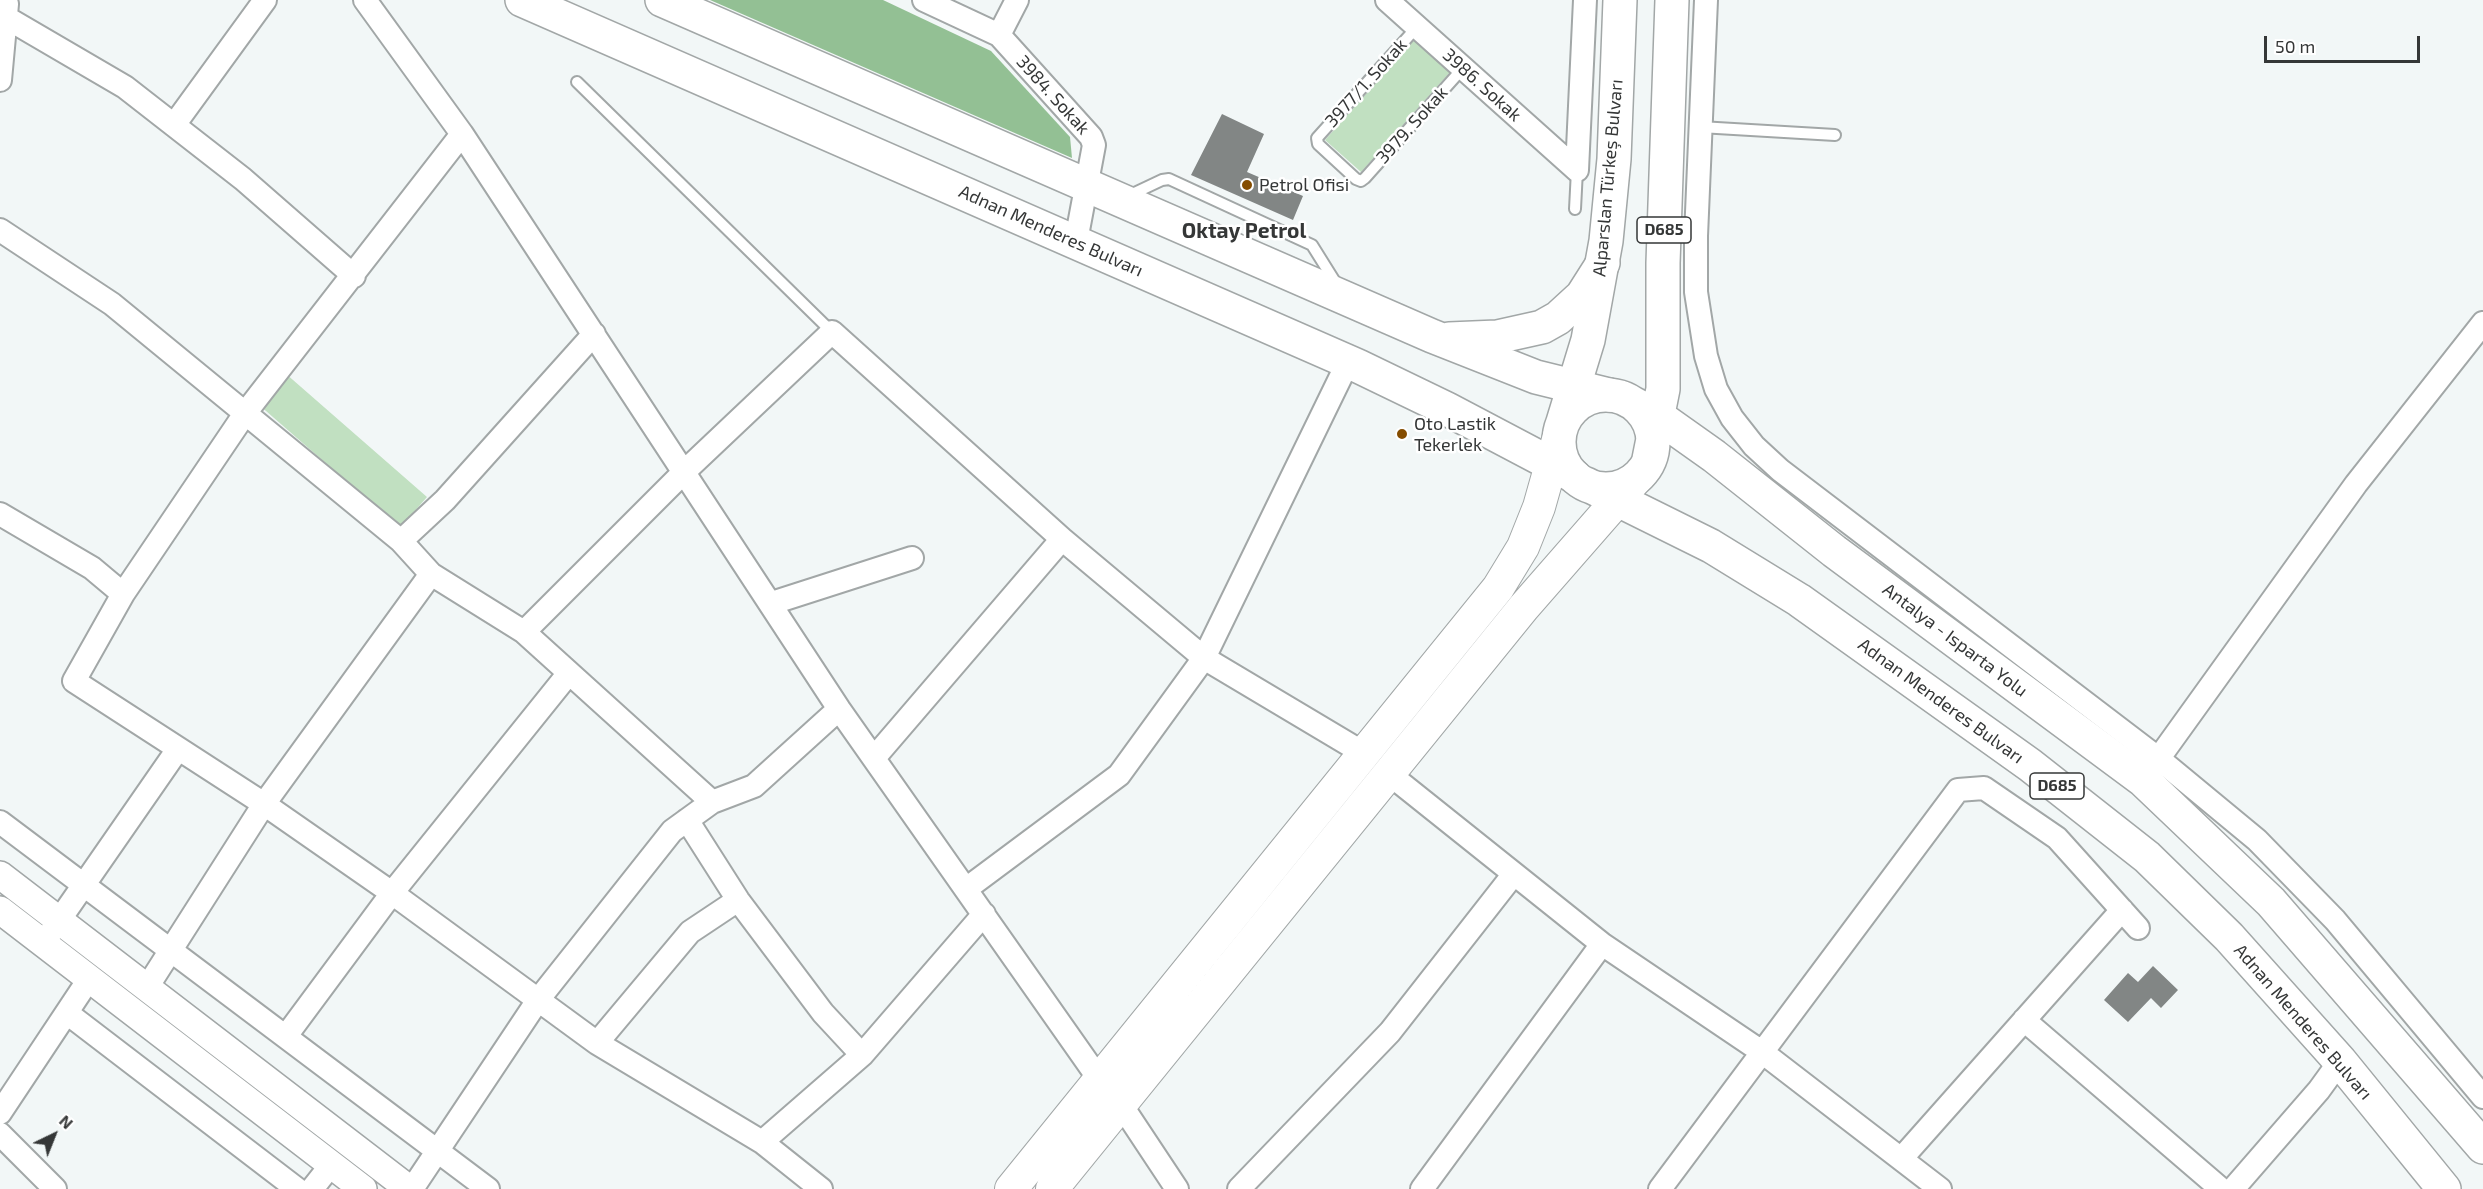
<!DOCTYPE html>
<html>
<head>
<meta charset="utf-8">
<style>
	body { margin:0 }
	#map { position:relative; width:2483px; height:1189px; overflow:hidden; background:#f2f7f7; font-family:"Exo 2",sans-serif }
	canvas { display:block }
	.north { position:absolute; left:24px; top:1105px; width:60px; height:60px; -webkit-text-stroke:4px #fff; paint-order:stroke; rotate:43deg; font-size:16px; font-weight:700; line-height:24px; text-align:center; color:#353737 }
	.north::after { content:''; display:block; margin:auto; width:21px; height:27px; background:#353737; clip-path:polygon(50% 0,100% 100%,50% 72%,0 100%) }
	.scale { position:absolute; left:2264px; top:36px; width:156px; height:27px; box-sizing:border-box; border:3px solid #353737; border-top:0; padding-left:8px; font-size:18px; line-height:21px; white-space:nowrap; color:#353737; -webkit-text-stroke:4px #fff; paint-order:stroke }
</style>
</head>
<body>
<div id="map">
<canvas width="2483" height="1189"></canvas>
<div class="north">N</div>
<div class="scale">50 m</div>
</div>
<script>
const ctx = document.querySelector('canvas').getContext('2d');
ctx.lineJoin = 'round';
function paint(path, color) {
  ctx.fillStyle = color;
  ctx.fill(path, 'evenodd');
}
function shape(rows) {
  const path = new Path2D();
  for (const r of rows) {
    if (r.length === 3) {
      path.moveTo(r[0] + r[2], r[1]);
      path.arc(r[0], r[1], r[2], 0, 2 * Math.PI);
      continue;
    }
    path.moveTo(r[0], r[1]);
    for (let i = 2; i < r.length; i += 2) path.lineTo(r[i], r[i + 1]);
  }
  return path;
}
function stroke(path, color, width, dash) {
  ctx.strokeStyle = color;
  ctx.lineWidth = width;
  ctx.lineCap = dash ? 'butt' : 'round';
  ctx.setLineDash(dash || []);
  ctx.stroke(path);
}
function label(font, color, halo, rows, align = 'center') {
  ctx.font = font + ' "Exo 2",sans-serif';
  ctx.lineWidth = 5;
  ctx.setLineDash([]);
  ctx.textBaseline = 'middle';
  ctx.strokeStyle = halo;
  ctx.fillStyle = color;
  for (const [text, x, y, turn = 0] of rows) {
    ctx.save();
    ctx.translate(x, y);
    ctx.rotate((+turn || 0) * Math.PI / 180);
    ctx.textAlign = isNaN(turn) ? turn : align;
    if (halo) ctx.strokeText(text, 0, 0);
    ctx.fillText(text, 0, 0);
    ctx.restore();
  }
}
paint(shape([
	[1415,39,1451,71,1361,172,1325,140],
	[285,373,427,497,400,528,258,404]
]), '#c1e0c1');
paint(shape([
	[710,0,883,0,991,51,1070,137,1072,158]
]), '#93c094');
paint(shape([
	[1222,114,1264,134,1247,172,1303,196,1293,220,1191,175],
	[2153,966,2178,990,2161,1008,2151,998,2128,1022,2104,1000,2128,973,2138,982]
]), '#828685');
const service = shape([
	[1417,27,1317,138,1318,144,1356,179,1361,181,1365,178,1463,68],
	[577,82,832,332],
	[1700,127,1835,135],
	[1126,197,1162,180,1169,179,1312,245,1337,285],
	[1575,209,1577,170]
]);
const minor = shape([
	[365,0,462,134,246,412,123,594,74,681,264,804,392,893,597,1043,762,1142,821,1189],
	[924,0,999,35,1091,137,1094,145,1076,241],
	[1387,0,1577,170],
	[1706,0,1696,236,1696,292,1706,356,1716,389,1732,418,1754,446,1780,470,2159,759,2257,840,2335,920,2483,1097],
	[0,14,125,87,243,179,354,276],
	[999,35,1017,0],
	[0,80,7,4],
	[174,125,265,0],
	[462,134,839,709,1099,1079],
	[1577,170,1585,0],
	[0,230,112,304,401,541,431,574,524,632,712,802],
	[0,514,92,568,123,594],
	[401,541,445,500,594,334],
	[772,603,912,558],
	[524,632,685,471,832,332,1062,539,1204,658,1365,754],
	[874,758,1062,539],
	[2151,769,2356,484,2483,323],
	[1388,773,1602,944,1762,1052,1940,1189],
	[687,820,738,900,823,1013,862,1055],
	[0,822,488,1189],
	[966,889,1119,775,1204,658,1348,362],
	[49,935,178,749],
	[146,989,264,804,431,574],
	[67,1013,297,1189],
	[2024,1020,2221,1189],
	[286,1036,392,893,569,673],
	[597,1043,690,932,738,900],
	[1120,1103,1177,1189],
	[0,1113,89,979],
	[0,1134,55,1189],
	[762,1142,862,1055,984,914],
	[1901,1159,2122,910],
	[312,1189,331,1165],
	[412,1189,538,1000,672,831,712,802,754,786,839,709],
	[1239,1189,1390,1032,1513,875],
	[1422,1189,1602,944],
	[1660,1189,1958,790,1984,788,2057,838,2138,928],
	[2233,1189,2319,1090,2340,1061]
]);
const tertiary = shape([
	[0,875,409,1189],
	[0,910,363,1189]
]);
const secondary = shape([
	[1011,1189,1498,588,1523,547,1539,507,1559,436],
	[1052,1189,1524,607,1642,472]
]);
const primary = shape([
	[522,0,1358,366,1447,409,1574,476],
	[662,0,1432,336,1536,377,1609,395],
	[1449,339,1497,337,1542,327,1558,318,1582,296,1603,263]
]);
const trunk = shape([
	[1606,442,47],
	[1623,398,1659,417,1714,456,1834,551,2143,780,2271,902,2483,1147],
	[1563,422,1588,340,1606,241,1614,159,1620,0],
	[1649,459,1663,389,1663,263,1672,0],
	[1586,484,1711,546,1799,600,2030,765,2147,857,2229,937,2340,1061,2444,1189]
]);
stroke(service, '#a2a7a7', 14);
stroke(minor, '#a2a7a7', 26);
stroke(tertiary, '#a2a7a7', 30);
stroke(secondary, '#a2a7a7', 34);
stroke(primary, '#a2a7a7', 36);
stroke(trunk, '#a2a7a7', 36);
stroke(service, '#fff', 10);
stroke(minor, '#fff', 22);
stroke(tertiary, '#fff', 27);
stroke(secondary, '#fff', 32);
stroke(primary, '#fff', 33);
stroke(trunk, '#fff', 33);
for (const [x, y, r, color] of [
	[1247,185,6,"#854d00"],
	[1402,434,6,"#854d00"]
]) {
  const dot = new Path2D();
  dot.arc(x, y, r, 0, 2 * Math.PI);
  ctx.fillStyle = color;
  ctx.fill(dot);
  stroke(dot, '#fff', 2);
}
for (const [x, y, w] of [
	[1664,230,54],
	[2057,786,54]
]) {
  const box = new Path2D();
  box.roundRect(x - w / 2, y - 13, w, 26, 4.5);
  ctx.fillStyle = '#fff';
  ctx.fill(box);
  stroke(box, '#353737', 1.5);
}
label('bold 16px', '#353737', null, [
	["D685",1664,230],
	["D685",2057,786]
]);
label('18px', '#353737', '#fff', [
	["3977/1. Sokak",1366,83,-48],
	["3986. Sokak",1482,85,42],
	["3984. Sokak",1053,95,48],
	["3979. Sokak",1412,125,-48],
	["Alparslan Türkeş Bulvarı",1608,178,-85],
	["Adnan Menderes Bulvarı",1051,231,24],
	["Antalya - Isparta Yolu",1955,640,37],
	["Adnan Menderes Bulvarı",1941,701,36],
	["Adnan Menderes Bulvarı",2303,1022,49]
]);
label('18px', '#353737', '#fff', [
	["Petrol Ofisi",1259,185],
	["Oto Lastik",1414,424],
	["Tekerlek",1414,445]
], 'left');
label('bold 21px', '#353737', '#fff', [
	["Oktay Petrol",1244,231]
]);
</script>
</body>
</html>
